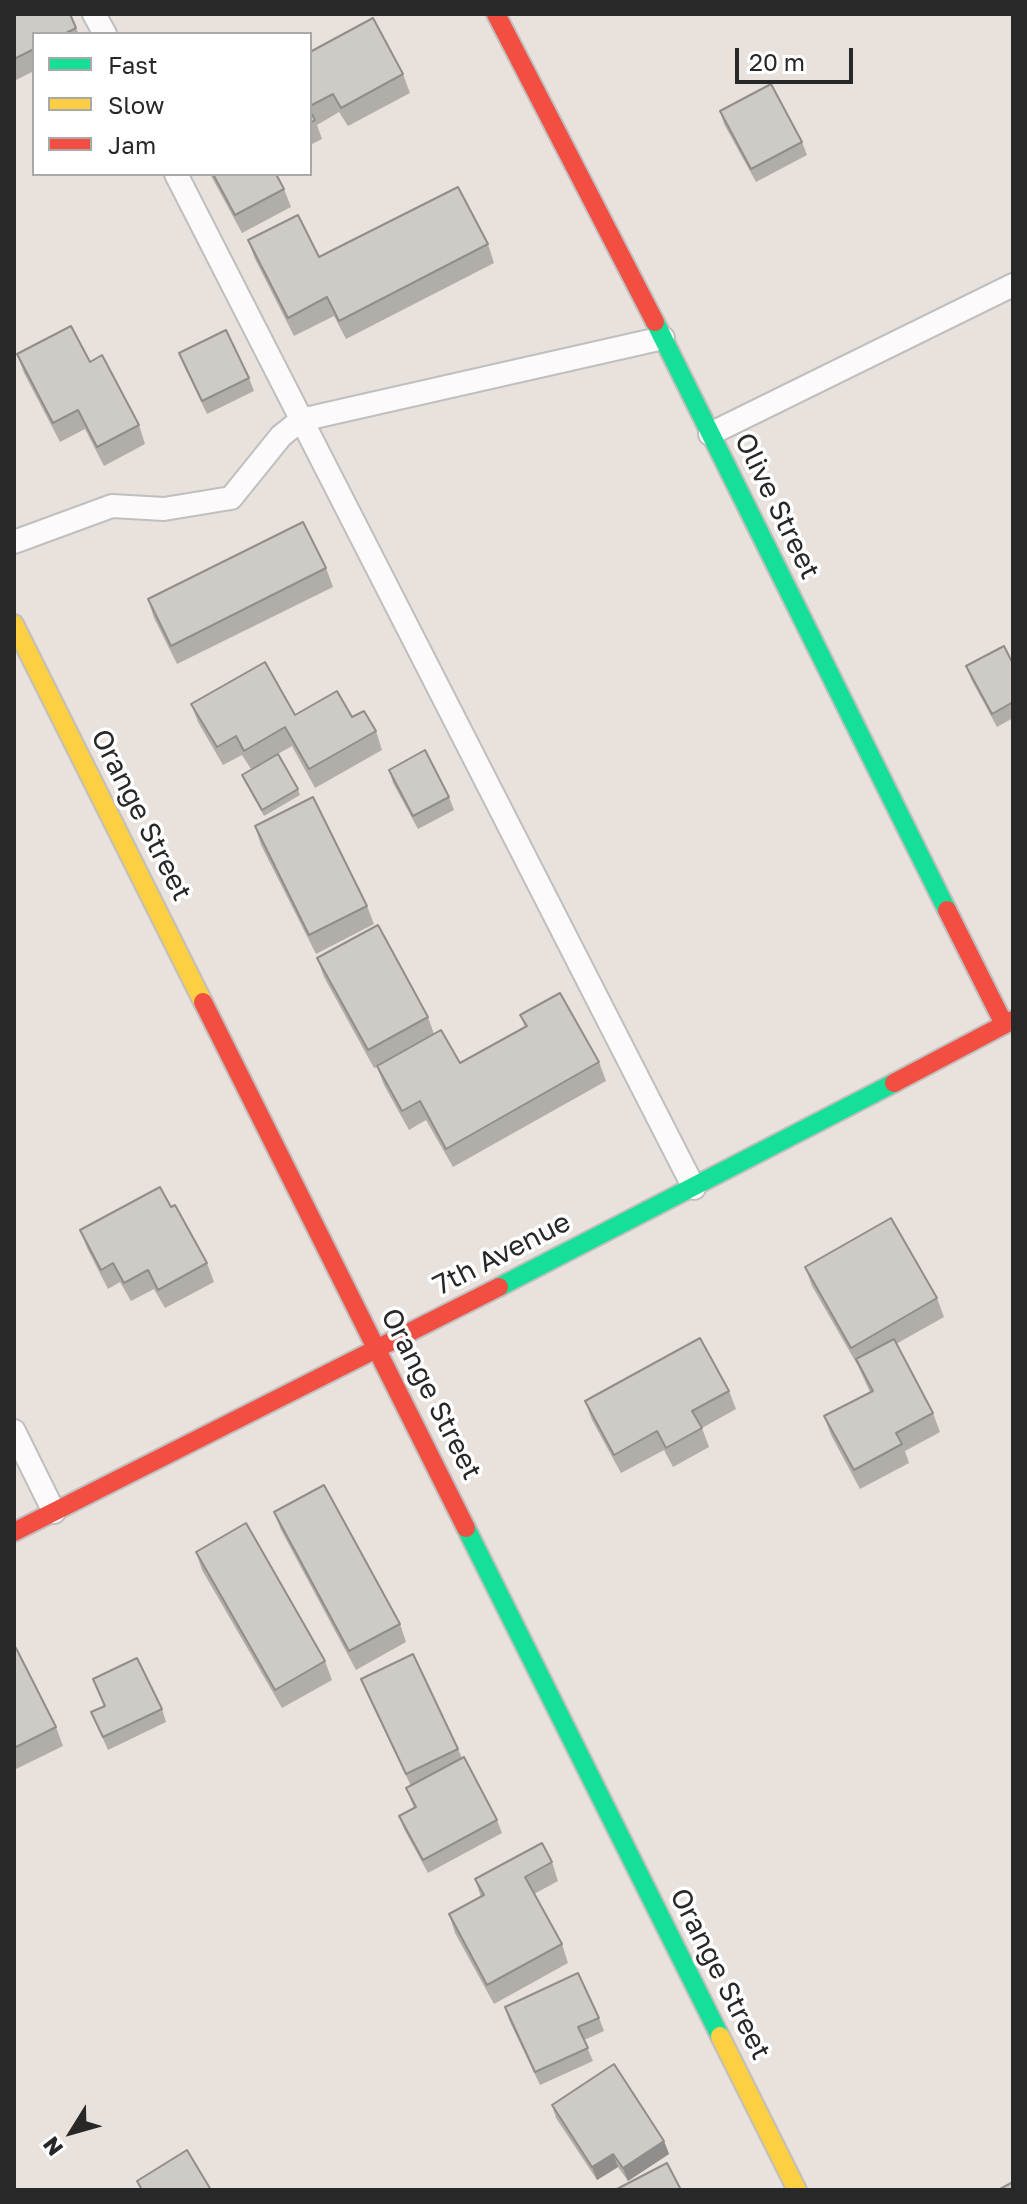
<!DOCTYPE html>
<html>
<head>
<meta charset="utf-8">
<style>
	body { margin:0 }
	#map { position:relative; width:1027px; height:2204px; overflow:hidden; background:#e8e1dc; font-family:"Golos Text",sans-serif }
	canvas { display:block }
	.frame { position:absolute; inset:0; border:16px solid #282828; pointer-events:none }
	.legend { position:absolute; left:32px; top:32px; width:280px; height:144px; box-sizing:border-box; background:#fff; border:2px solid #a9a9a9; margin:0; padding:10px 14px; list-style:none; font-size:24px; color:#282828 }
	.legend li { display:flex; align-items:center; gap:16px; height:40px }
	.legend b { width:40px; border:2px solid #a9a9a9 }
	.north { position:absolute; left:32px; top:2092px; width:80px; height:80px; -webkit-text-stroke:6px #fff; paint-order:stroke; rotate:233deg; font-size:22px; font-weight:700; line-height:32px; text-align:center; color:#282828 }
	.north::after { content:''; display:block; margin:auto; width:28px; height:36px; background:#282828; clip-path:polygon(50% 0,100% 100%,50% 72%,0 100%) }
	.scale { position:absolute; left:735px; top:48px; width:118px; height:36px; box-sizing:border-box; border:4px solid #282828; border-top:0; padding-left:10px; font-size:24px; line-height:28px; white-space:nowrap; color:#282828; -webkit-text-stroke:6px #fff; paint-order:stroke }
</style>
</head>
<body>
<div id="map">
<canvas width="1027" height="2204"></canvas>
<div class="frame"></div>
<ul class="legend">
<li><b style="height:10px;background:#16e098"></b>Fast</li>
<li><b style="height:10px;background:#ffcf43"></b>Slow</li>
<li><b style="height:10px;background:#f24e42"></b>Jam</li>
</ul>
<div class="north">N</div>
<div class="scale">20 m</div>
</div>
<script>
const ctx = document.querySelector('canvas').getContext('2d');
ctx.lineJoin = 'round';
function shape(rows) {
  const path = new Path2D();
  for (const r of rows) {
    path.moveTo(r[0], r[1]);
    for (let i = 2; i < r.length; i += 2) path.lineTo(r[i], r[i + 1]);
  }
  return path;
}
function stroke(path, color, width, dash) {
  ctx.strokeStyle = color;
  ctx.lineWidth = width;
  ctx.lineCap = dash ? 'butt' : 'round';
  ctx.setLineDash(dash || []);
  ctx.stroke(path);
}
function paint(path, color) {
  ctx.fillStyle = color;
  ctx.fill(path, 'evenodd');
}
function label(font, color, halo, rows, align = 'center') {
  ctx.font = font + ' "Golos Text",sans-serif';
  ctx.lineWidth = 7;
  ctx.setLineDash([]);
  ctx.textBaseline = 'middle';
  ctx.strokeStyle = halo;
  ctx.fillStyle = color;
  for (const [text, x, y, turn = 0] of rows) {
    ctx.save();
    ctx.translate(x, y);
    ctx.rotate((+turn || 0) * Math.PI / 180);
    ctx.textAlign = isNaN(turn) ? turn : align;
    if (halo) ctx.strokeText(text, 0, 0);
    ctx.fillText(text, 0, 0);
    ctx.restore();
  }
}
const lane = shape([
	[94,14,105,34],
	[176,174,694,1188],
	[710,434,1013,285],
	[14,542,112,506,164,509,231,498,281,436,301,420,663,338],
	[14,1431,54,1512]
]);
const fast = shape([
	[655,322,947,910],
	[499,1287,894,1083],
	[466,1528,720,2036]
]);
const slow = shape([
	[14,624,203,1002],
	[720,2036,797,2190]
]);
const jam = shape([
	[496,14,655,322],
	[947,910,1004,1024],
	[203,1002,466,1528],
	[894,1083,1013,1020],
	[14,1532,499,1287]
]);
stroke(lane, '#c0bfbf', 26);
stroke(fast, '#c0bfbf', 22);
stroke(slow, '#c0bfbf', 22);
stroke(jam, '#c0bfbf', 22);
stroke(lane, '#fcfafa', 22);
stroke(fast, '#16e098', 18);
stroke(slow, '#ffcf43', 18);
stroke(jam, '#f24e42', 18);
paint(shape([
	[14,14,76,28,79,34,34,34,34,71,14,81],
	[310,52,403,74,410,93,348,126,339,112,317,125,322,139,310,145],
	[720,111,802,142,807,155,756,182,724,124],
	[210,174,276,174,284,189,291,207,242,233],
	[248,240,319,257,488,244,494,263,346,339,334,316,294,336,255,259],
	[179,353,249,378,254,391,207,414,184,366],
	[17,354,90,362,139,425,145,444,104,466,85,429,60,442,24,373],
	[326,568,333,587,177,664,154,618,148,599],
	[1013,664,1013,718,997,727,971,679,966,666],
	[191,704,295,715,352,717,376,731,382,750,315,788,292,746,251,769,242,755,223,765,198,722],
	[389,770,449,797,454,810,418,829,393,783],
	[242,775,298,789,300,795,264,816,245,782],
	[255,826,367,906,374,924,316,954,261,845],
	[317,958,428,1017,434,1034,460,1063,525,1027,520,1015,599,1062,606,1081,453,1167,426,1120,409,1130,384,1085,377,1067,374,1068,324,977],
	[171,1207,207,1263,214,1282,165,1308,154,1289,131,1301,120,1282,108,1289,87,1248,80,1230],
	[805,1267,937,1298,944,1317,896,1344,933,1413,940,1432,905,1451,909,1463,860,1489,831,1435,824,1416,870,1392,858,1366,812,1286],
	[729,1391,736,1409,702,1428,709,1447,673,1467,664,1450,621,1473,592,1420,585,1401],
	[274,1512,400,1624,406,1642,356,1670,281,1530],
	[196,1552,325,1661,332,1680,282,1708,202,1570],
	[14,1649,56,1727,63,1746,14,1770],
	[93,1679,162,1709,166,1722,108,1750,91,1712,104,1706],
	[361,1679,458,1749,462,1758,497,1820,502,1833,428,1873,404,1829,399,1816,414,1808,406,1788,411,1786,366,1692],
	[552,1862,558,1881,534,1894,562,1944,568,1963,494,2004,455,1933,449,1914,481,1897,475,1879],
	[505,2007,599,2018,604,2031,584,2040,593,2061,540,2085,509,2020],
	[552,2105,664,2141,669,2154,628,2181,618,2167,597,2180,556,2118]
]), '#b1aeaa');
paint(shape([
	[664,2141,669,2154,628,2181,623,2168],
	[613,2154,618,2167,597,2180,592,2167]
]), '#908d8b');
const building = shape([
	[14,14,70,14,76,28,64,34,34,34,34,49,14,59,14,14],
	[373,18,403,74,341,108,333,94,310,106,310,52,373,18],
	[771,84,802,142,751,169,720,111,771,84],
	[310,111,315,120,310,123,310,111],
	[213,174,276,174,284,189,235,215,213,174],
	[458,187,488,244,339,321,327,297,288,318,248,240,298,215,319,257,458,187],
	[71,326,90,362,102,355,139,425,97,447,78,410,53,423,17,354,71,326],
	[226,330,249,378,202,401,179,353,226,330],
	[303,522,326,568,171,646,148,599,303,522],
	[1004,646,1013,664,1013,702,992,714,966,666,1004,646],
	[265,662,295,715,337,691,352,717,364,711,376,731,309,769,285,727,244,751,236,736,217,747,191,704,265,662],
	[425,750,449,797,413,816,389,770,425,750],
	[278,754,298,789,262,810,242,775,278,754],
	[313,797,367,906,309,935,255,826,313,797],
	[378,925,428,1017,368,1050,317,958,378,925],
	[560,993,599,1062,446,1149,420,1101,402,1111,377,1066,441,1030,460,1063,527,1026,520,1015,560,993],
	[160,1187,171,1207,175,1205,207,1263,158,1290,148,1270,124,1283,113,1263,101,1270,80,1230,160,1187],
	[891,1218,937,1298,851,1348,805,1267,891,1218],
	[700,1338,729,1391,692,1411,702,1428,666,1448,657,1431,614,1455,585,1401,700,1338],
	[894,1339,933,1413,896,1433,902,1444,854,1470,824,1416,873,1391,856,1359,894,1339],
	[324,1485,400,1624,349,1651,274,1512,324,1485],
	[246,1523,325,1661,275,1690,196,1552,246,1523],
	[16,1648,56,1727,14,1748,14,1649,16,1648],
	[413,1654,458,1749,406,1774,361,1679,413,1654],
	[137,1658,162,1709,103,1737,91,1712,105,1706,93,1679,137,1658],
	[464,1757,497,1820,423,1860,399,1816,416,1807,406,1788,464,1757],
	[542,1843,552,1862,525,1877,562,1944,487,1985,449,1914,484,1895,475,1879,542,1843],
	[578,1973,599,2018,578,2027,588,2048,535,2072,505,2007,578,1973],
	[614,2064,664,2141,623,2168,613,2154,592,2167,552,2105,614,2064],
	[187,2150,211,2190,142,2190,137,2181,187,2150],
	[667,2163,681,2190,615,2190,667,2163],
	[1013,2182,1013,2190,998,2190,1013,2182]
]);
paint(building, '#cecac6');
stroke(building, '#908d8b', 2);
label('28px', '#282828', '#fff', [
	["Olive Street",777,506,64],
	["Orange Street",141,815,63],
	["7th Avenue",502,1254,-27],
	["Orange Street",431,1394,63],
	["Orange Street",720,1974,63]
]);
</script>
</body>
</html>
